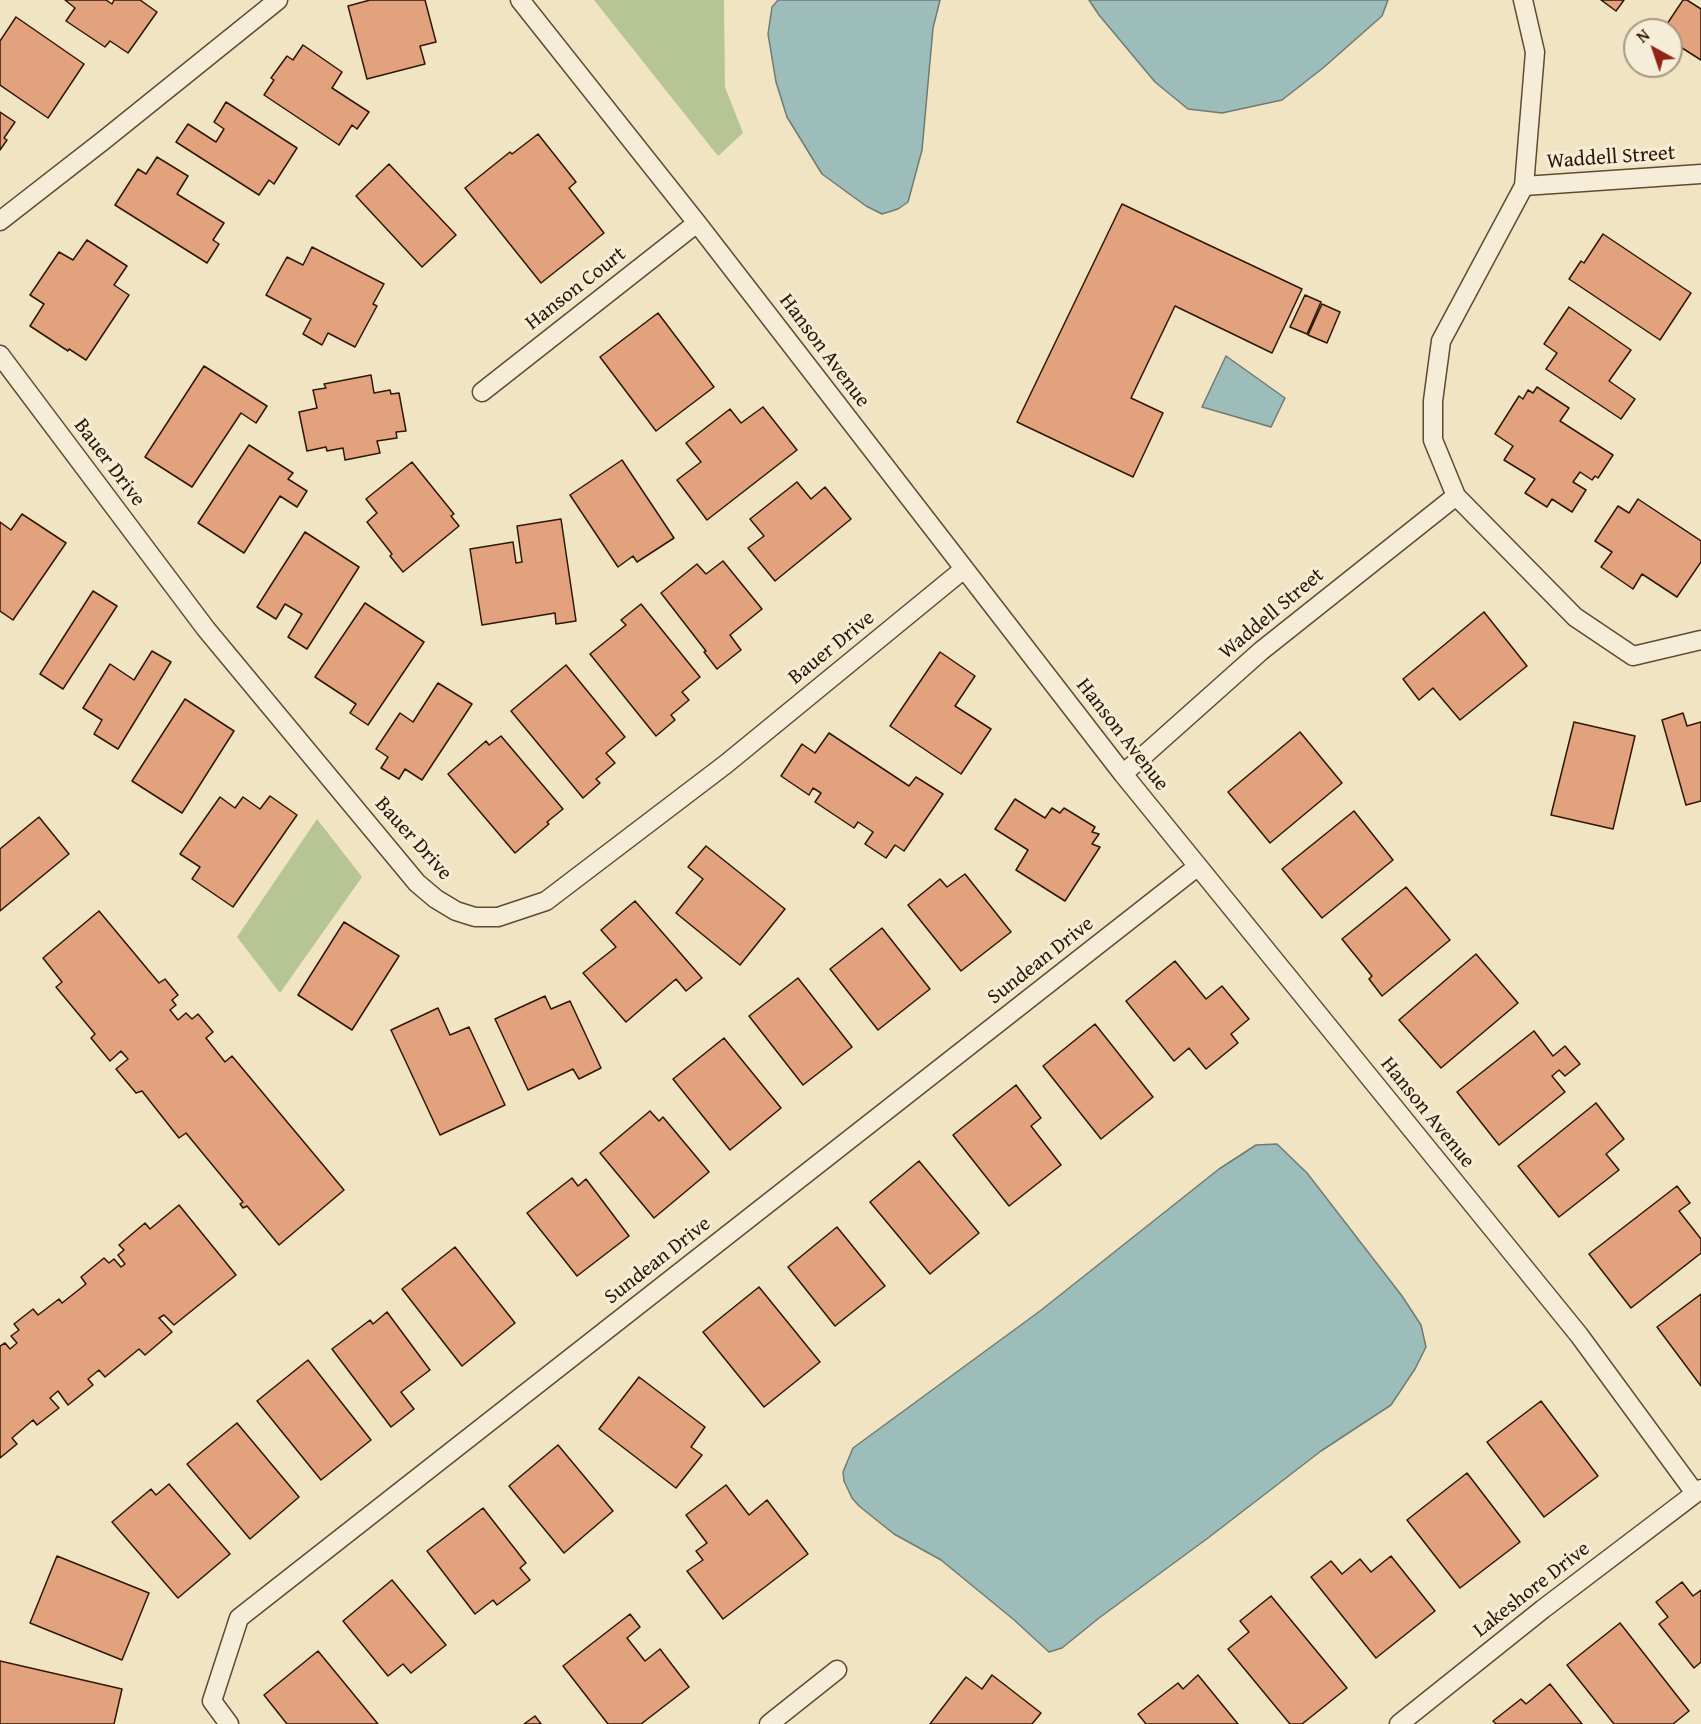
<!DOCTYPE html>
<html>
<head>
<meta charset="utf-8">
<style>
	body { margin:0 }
	#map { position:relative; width:1701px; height:1724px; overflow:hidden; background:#f0e4c2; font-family:"Gentium Book Plus",serif }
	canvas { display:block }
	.north { position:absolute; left:1623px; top:18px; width:60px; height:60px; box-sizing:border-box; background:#f5edd7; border:2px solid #a69783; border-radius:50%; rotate:320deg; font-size:16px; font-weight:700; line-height:24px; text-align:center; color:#2f1704 }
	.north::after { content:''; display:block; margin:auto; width:21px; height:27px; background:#8f2418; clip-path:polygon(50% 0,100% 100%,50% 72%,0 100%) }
</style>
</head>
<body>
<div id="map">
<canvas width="1701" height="1724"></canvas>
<div class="north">N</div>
</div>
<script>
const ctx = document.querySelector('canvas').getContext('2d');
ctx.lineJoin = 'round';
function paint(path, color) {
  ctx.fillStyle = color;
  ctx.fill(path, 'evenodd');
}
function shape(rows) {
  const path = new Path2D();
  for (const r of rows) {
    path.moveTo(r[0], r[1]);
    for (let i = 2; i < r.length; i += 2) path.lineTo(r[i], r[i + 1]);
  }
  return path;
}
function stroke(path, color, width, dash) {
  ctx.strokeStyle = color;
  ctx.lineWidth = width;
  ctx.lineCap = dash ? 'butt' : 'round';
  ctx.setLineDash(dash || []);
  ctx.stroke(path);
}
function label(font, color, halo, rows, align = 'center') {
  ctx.font = font + ' "Gentium Book Plus",serif';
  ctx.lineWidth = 6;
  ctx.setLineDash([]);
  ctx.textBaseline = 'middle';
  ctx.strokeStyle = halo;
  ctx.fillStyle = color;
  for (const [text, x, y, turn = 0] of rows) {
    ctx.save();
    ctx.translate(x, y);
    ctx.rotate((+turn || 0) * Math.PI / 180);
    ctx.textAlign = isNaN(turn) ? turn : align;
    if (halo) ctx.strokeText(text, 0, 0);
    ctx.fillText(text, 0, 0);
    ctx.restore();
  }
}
paint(shape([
	[594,0,724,0,725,87,743,133,718,156],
	[317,819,362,877,280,993,237,937]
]), '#b7c595');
const water = shape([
	[778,0,940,0,933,28,922,150,908,202,898,209,882,214,866,206,822,174,787,117,776,82,768,34,772,7,778,0],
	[1089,0,1388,0,1382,16,1323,68,1282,100,1222,113,1188,109,1155,82,1099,15,1089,0],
	[1226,356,1285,398,1271,427,1202,407,1226,356],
	[1277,1144,1307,1173,1402,1296,1421,1325,1426,1347,1415,1369,1391,1405,1321,1451,1208,1538,1099,1618,1062,1648,1049,1652,1013,1619,941,1560,894,1534,859,1506,852,1498,844,1481,843,1472,853,1448,1040,1311,1219,1169,1256,1145,1277,1144]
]);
paint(water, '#9cbdba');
stroke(water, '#707b71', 1.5);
const building = shape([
	[65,0,106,0,112,4,114,0,140,0,157,12,128,53,110,41,105,47,66,21,75,8,65,0],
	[370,0,425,0,436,42,420,46,425,64,367,79,348,6,370,0],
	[1601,0,1624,0,1616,11,1601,0],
	[1683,0,1687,0,1701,9,1701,60,1671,41,1671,30,1663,30,1683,0],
	[16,17,84,64,48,118,0,85,0,41,16,17],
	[303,45,342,72,332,88,369,112,357,129,352,125,339,145,264,95,274,80,271,78,287,56,293,60,303,45],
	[226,102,297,148,274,184,269,180,259,195,176,142,188,124,216,142,224,129,214,122,226,102],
	[0,112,15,122,4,138,7,140,0,150,0,112],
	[538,134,576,182,569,188,604,233,541,283,465,188,510,152,512,154,538,134],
	[157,157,188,176,177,194,224,223,213,240,219,244,207,263,115,205,138,169,146,174,157,157],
	[389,164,456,235,422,267,356,196,389,164],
	[1122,204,1302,289,1272,353,1175,306,1131,398,1163,413,1133,477,1017,422,1122,204],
	[1603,234,1691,293,1660,340,1569,279,1581,261,1584,263,1603,234],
	[87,240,127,266,114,285,129,295,86,360,69,349,68,351,30,326,44,304,30,295,59,252,73,260,87,240],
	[312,247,384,284,373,304,377,306,355,347,328,333,322,345,303,334,311,319,266,295,287,257,303,265,312,247],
	[1305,295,1321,302,1307,334,1290,327,1305,295],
	[1322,304,1340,312,1327,343,1308,335,1322,304],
	[1569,307,1631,350,1609,381,1635,399,1621,419,1546,369,1557,353,1544,344,1569,307],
	[658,313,714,387,656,431,600,357,658,313],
	[204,366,267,406,256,423,241,413,192,487,145,457,204,366],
	[371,375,374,393,390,390,391,394,399,393,406,431,396,432,397,438,377,441,380,453,345,460,343,448,327,451,326,447,307,451,299,412,317,408,313,390,326,388,324,384,371,375],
	[1537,387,1569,408,1560,421,1613,455,1598,478,1595,476,1592,480,1580,472,1573,482,1586,490,1572,512,1552,499,1547,507,1525,493,1535,479,1504,460,1513,446,1495,434,1519,396,1523,399,1528,390,1533,393,1537,387],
	[763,407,797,450,707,520,677,480,701,462,686,443,730,409,741,423,763,407],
	[249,445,293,473,288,479,307,491,297,507,280,496,244,553,198,523,249,445],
	[622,460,674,538,637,562,633,556,618,567,570,495,622,460],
	[412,462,454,514,451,516,459,526,403,572,390,556,392,554,367,522,377,513,366,499,412,462],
	[797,482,811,499,825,487,851,519,775,581,748,548,764,536,750,519,797,482],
	[1638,499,1701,541,1701,562,1677,597,1642,574,1633,589,1601,567,1612,552,1595,541,1618,506,1629,513,1638,499],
	[22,514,66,543,13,620,0,611,0,522,11,530,22,514],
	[561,519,576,621,556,624,555,613,482,625,470,549,513,542,516,563,522,562,517,526,561,519],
	[305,532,359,567,307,649,288,637,302,614,285,604,276,619,257,607,305,532],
	[723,561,762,609,730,635,741,650,717,669,704,652,706,651,661,593,697,564,706,574,723,561],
	[93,591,117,606,63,689,40,674,93,591],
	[365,603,424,642,368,725,350,713,356,704,315,677,365,603],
	[641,604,700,677,682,692,689,700,671,715,675,720,656,736,590,654,626,625,621,620,641,604],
	[1484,612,1527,666,1460,720,1433,688,1419,700,1403,679,1484,612],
	[152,651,171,662,118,749,94,734,102,720,83,708,110,664,134,680,152,651],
	[940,652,975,676,955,706,991,729,961,774,890,726,940,652],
	[566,665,625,737,606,753,615,763,596,779,600,783,583,798,511,711,566,665],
	[438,683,472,704,422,780,405,769,399,779,381,768,388,757,376,749,400,713,413,722,438,683],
	[185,699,234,731,182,813,132,781,185,699],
	[1683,713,1687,726,1701,722,1701,801,1686,805,1662,720,1683,713],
	[1574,722,1635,736,1613,829,1551,815,1574,722],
	[1300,732,1342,783,1270,843,1228,792,1300,732],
	[829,733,909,786,916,777,943,794,904,851,895,845,886,858,865,844,873,832,858,822,854,828,815,802,821,793,813,788,809,795,781,776,802,744,815,753,829,733],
	[501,736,563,809,547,822,549,824,515,853,448,774,486,741,489,745,501,736],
	[270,796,297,815,233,907,192,879,200,867,180,854,220,797,235,808,243,797,260,809,270,796],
	[1015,799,1045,818,1052,808,1060,813,1064,808,1095,827,1092,832,1099,834,1092,844,1100,847,1065,901,1016,870,1028,850,995,829,1015,799],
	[1354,811,1393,860,1322,918,1282,869,1354,811],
	[39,817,69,854,0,911,0,849,39,817],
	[706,846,785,909,740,965,676,913,703,879,688,867,706,846],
	[965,874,1011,932,961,971,908,905,940,879,947,887,965,874],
	[1406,887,1450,940,1382,996,1369,979,1372,976,1342,939,1406,887],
	[635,901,702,978,686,991,676,979,626,1022,583,973,616,947,601,930,635,901],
	[99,911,159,983,165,979,178,995,172,1000,176,1005,170,1010,178,1020,186,1013,192,1019,198,1014,213,1032,206,1038,225,1062,232,1056,344,1190,279,1245,247,1206,243,1208,240,1204,243,1202,186,1133,179,1138,142,1091,136,1093,116,1069,128,1059,121,1051,110,1061,91,1038,95,1034,56,987,62,982,43,958,99,911],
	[344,922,399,956,352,1030,298,995,344,922],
	[882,928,930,989,878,1030,830,969,882,928],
	[1476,954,1518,1003,1441,1068,1399,1020,1476,954],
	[1175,961,1206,999,1222,986,1249,1019,1231,1034,1238,1043,1206,1069,1189,1048,1174,1061,1126,1001,1175,961],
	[798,978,852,1047,803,1085,749,1016,798,978],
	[545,996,551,1009,570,1001,601,1068,579,1079,573,1069,528,1090,495,1019,545,996],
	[438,1008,450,1035,469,1027,505,1105,440,1135,391,1030,438,1008],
	[1095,1024,1153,1097,1101,1139,1043,1066,1095,1024],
	[1534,1031,1553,1056,1565,1046,1580,1064,1565,1076,1559,1070,1552,1076,1565,1092,1499,1145,1457,1092,1534,1031],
	[724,1038,781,1108,730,1150,673,1079,724,1038],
	[1016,1085,1041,1118,1031,1126,1061,1165,1009,1206,953,1135,1016,1085],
	[1596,1103,1624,1139,1606,1154,1619,1170,1559,1217,1518,1166,1596,1103],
	[650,1111,659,1121,663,1117,709,1172,654,1218,600,1153,650,1111],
	[919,1161,979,1233,930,1274,870,1202,919,1161],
	[572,1178,578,1186,586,1179,629,1236,577,1276,527,1213,572,1178],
	[1677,1186,1690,1203,1679,1211,1701,1239,1701,1253,1631,1308,1589,1254,1677,1186],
	[179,1205,236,1275,174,1325,164,1315,159,1318,172,1332,145,1355,139,1349,105,1377,99,1370,88,1379,93,1385,68,1405,58,1391,50,1398,59,1408,37,1425,33,1420,12,1438,17,1444,0,1458,0,1346,5,1343,10,1349,17,1343,11,1336,19,1330,14,1324,33,1309,38,1315,59,1299,62,1303,86,1284,81,1277,104,1258,109,1263,114,1259,121,1267,125,1264,118,1255,124,1250,119,1245,145,1223,150,1229,179,1205],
	[837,1227,885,1286,835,1326,788,1267,837,1227],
	[455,1247,515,1323,462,1366,402,1289,455,1247],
	[759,1287,820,1362,764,1407,703,1332,759,1287],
	[1701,1294,1701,1386,1657,1327,1701,1294],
	[387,1312,430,1370,401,1392,414,1409,391,1427,332,1349,370,1320,373,1324,387,1312],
	[308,1360,371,1440,321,1480,257,1401,308,1360],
	[639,1377,705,1427,691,1447,702,1455,676,1488,599,1429,639,1377],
	[1541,1401,1598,1476,1544,1517,1487,1442,1541,1401],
	[237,1423,299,1497,250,1539,187,1464,237,1423],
	[558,1445,613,1511,564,1553,509,1486,558,1445],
	[1467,1473,1520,1542,1460,1588,1407,1520,1467,1473],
	[169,1484,230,1554,178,1598,112,1522,151,1489,156,1495,169,1484],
	[726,1485,749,1515,767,1500,808,1554,723,1619,687,1571,703,1560,696,1551,707,1543,686,1515,726,1485],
	[483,1508,526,1563,520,1568,530,1580,497,1605,493,1600,475,1614,427,1551,483,1508],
	[57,1556,149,1593,122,1660,30,1623,57,1556],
	[1391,1556,1435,1611,1376,1658,1311,1577,1331,1561,1342,1574,1360,1559,1371,1572,1391,1556],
	[392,1580,446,1645,411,1673,403,1664,388,1676,343,1621,392,1580],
	[1682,1582,1693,1596,1701,1590,1701,1662,1694,1668,1659,1624,1668,1617,1656,1602,1682,1582],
	[1271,1596,1347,1688,1302,1724,1290,1724,1228,1649,1249,1632,1240,1621,1271,1596],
	[630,1614,640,1627,627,1638,645,1661,660,1649,689,1687,641,1724,608,1724,563,1666,630,1614],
	[1620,1623,1689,1711,1673,1724,1614,1724,1567,1665,1620,1623],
	[318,1651,378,1724,287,1724,264,1695,318,1651],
	[0,1661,122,1689,114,1724,0,1724,0,1661],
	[992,1675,1041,1713,1032,1724,930,1724,966,1677,982,1689,992,1675],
	[1198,1675,1238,1724,1146,1724,1138,1714,1178,1683,1183,1689,1198,1675],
	[1550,1684,1582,1724,1496,1724,1493,1721,1521,1699,1526,1704,1550,1684],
	[535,1716,541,1724,524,1724,535,1716]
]);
paint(building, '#e2a27e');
stroke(building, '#2f1704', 1.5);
const lane = shape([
	[520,0,697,223,1123,774,1579,1335,1695,1493],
	[1523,0,1535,52,1524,186,1441,341,1433,401,1433,440,1456,496,1575,617,1633,656,1701,640],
	[1524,186,1701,174],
	[0,221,104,140,278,0],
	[0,355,206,629,417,883,436,899,456,911,475,917,498,917,546,901,726,764,964,569],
	[482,392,697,223],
	[1123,774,1261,651,1456,496],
	[229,1724,212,1701,239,1618,1197,867],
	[769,1724,837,1670],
	[1399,1724,1543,1609,1701,1489]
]);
stroke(lane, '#5f4a34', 21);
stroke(lane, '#f5edd7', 18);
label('21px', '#2f1704', '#f5edd7', [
	["Waddell Street",1611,158,-4],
	["Hanson Court",576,289,-38],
	["Hanson Avenue",824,351,53],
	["Bauer Drive",109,463,53],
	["Waddell Street",1272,614,-40],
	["Bauer Drive",832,648,-39],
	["Hanson Avenue",1122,735,52],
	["Bauer Drive",413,839,48],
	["Sundean Drive",1041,961,-38],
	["Hanson Avenue",1427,1113,51],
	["Sundean Drive",658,1261,-38],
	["Lakeshore Drive",1532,1590,-38]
]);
</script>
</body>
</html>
